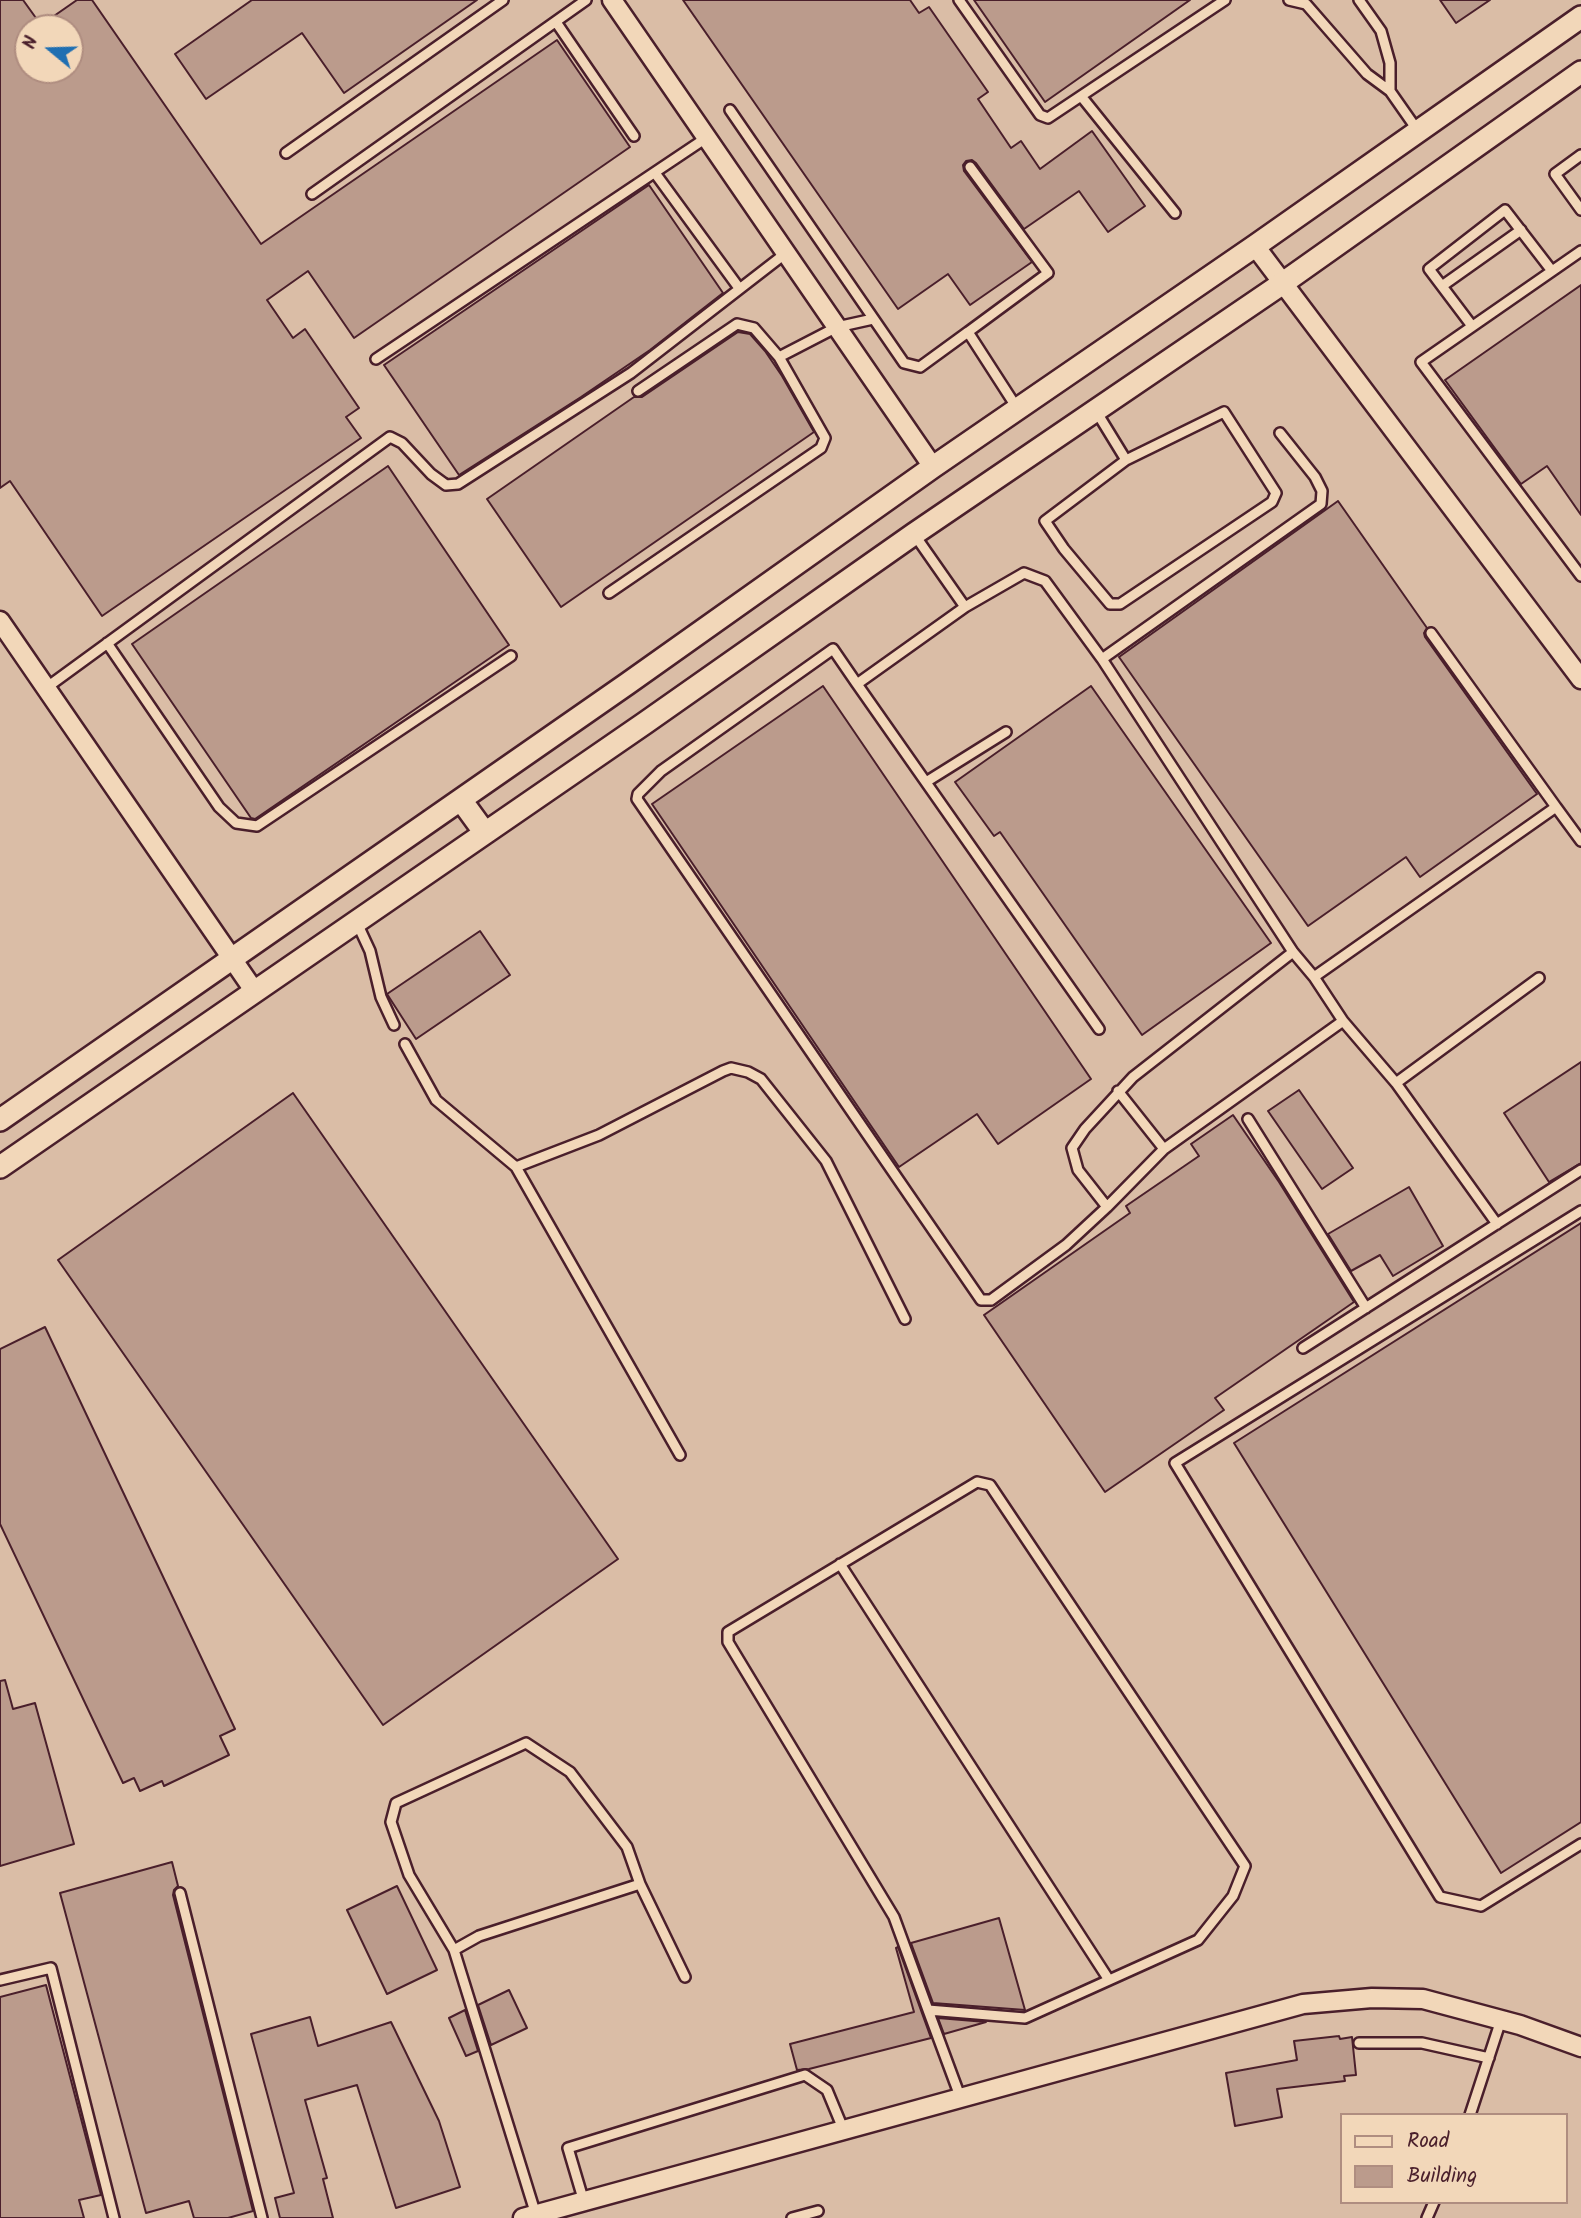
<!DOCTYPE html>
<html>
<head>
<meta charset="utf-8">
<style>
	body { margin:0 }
	#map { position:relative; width:1581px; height:2218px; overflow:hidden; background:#e8ccb1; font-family:Kalam,sans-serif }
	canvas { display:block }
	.legend { position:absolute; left:1340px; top:2113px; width:228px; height:91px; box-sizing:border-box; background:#f2d7b9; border:2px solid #af8d80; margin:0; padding:9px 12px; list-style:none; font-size:21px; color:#4a1f2b }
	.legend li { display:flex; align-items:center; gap:14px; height:35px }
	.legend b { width:35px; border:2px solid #af8d80 }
	.north { position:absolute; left:14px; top:14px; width:70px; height:70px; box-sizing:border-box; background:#f2d7b9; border:2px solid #af8d80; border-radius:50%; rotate:289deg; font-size:19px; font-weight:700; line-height:28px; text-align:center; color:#4a1f2b }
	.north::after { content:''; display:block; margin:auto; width:24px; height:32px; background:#1f6fb2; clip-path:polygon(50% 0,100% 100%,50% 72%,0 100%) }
</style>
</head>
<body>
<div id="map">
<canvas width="1581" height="2218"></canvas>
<ul class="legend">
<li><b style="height:9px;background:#f2d7b9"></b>Road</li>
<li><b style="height:19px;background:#bb9b8c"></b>Building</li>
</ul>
<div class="north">N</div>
</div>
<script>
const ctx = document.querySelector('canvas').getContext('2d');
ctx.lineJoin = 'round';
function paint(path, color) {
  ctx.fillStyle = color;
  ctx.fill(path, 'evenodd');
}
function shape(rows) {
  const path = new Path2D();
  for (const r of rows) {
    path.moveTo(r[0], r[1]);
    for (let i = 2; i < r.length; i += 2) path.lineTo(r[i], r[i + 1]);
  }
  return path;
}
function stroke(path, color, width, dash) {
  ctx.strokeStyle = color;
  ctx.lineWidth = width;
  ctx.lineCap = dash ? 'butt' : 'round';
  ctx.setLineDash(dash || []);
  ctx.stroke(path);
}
paint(shape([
	[0,0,1581,0,1581,2218,0,2218],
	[28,28,70,28,70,70,28,70],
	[1341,2115,1565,2115,1565,2202,1341,2202]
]), '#dabda6');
const building = shape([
	[0,0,23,0,41,25,77,0,92,0,261,244,557,40,630,147,354,338,308,271,267,300,293,338,305,329,359,408,346,417,361,438,102,616,10,481,0,488,0,0],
	[28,28,70,28,70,70,28,70,28,28],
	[252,0,477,0,344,93,302,33,206,99,175,54,252,0],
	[683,0,910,0,919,13,929,7,988,92,978,99,1011,148,1021,141,1040,169,1092,131,1145,206,1108,232,1079,191,1024,229,976,163,972,160,966,161,963,165,964,171,1032,262,970,305,948,274,898,309,683,0],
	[974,0,1190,0,1045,102,974,0],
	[1440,0,1490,0,1456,23,1440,0],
	[649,185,723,293,650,350,581,397,459,475,384,365,649,185],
	[1581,285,1581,515,1547,466,1521,484,1445,380,1581,285],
	[738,332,750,334,765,351,782,376,814,432,561,607,487,499,634,397,642,397,738,332],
	[388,466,509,645,255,819,251,818,132,644,388,466],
	[1338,501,1427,628,1424,633,1425,637,1537,794,1420,877,1406,857,1308,926,1119,657,1338,501],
	[823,686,1091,1079,998,1144,977,1114,899,1167,652,804,823,686],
	[1091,686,1271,943,1142,1035,1000,832,994,836,955,782,1091,686],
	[480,931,510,975,416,1039,387,994,480,931],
	[1581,1062,1581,1163,1549,1182,1504,1113,1581,1062],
	[1299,1090,1353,1168,1322,1189,1268,1111,1299,1090],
	[293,1093,618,1559,383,1725,58,1260,293,1093],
	[1233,1115,1279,1182,1354,1302,1215,1398,1224,1410,1105,1492,984,1315,1130,1213,1126,1206,1199,1156,1191,1144,1233,1115],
	[1409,1187,1443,1246,1393,1276,1380,1255,1351,1271,1328,1234,1409,1187],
	[1581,1223,1581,1822,1501,1873,1234,1443,1581,1223],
	[45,1327,235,1729,220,1736,229,1755,164,1786,162,1781,140,1791,134,1778,123,1783,0,1524,0,1349,45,1327],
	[5,1680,13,1709,35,1703,74,1844,0,1866,0,1681,5,1680],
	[172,1862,178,1886,174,1890,173,1895,253,2211,228,2218,194,2218,189,2201,146,2213,60,1893,172,1862],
	[397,1886,437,1970,387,1994,347,1910,397,1886],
	[999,1918,1025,2010,933,2003,911,1943,999,1918],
	[898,1947,931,2038,809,2069,797,2070,790,2044,914,2012,896,1948,898,1947],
	[46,1985,101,2195,79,2200,84,2218,0,2218,0,1997,46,1985],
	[509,1990,527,2028,491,2045,478,2005,509,1990],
	[465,2010,478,2051,466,2056,449,2018,465,2010],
	[310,2017,318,2046,391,2022,439,2121,460,2187,396,2208,357,2085,305,2100,327,2178,323,2179,333,2218,280,2218,275,2198,294,2193,251,2034,310,2017],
	[938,2018,986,2022,944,2034,938,2018],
	[1339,2036,1340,2039,1352,2037,1356,2075,1344,2076,1345,2081,1277,2089,1282,2117,1235,2126,1226,2073,1297,2060,1294,2041,1339,2036]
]);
paint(building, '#bb9b8c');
stroke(building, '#4a1f2b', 2);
const service = shape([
	[959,0,1040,115,1048,118,1225,0],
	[1289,0,1306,4,1367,74,1390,91,1418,131],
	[1359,0,1381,31,1390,63,1390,91],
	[556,22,634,136],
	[1081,96,1175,213],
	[730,110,904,363,920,367,968,332,1017,408],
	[286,153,503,0],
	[1581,155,1555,174,1581,210],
	[655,173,739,288],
	[312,194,586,0],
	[1581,251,1421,362,1581,576],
	[1442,286,1521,230],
	[1472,326,1429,269,1505,210,1552,271],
	[968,332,1048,273,970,167],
	[376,359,706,138],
	[638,391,737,324,754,328,779,357,837,327,873,319],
	[1096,411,1126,460,1045,521,1064,549,1110,604,1120,604,1272,502,1276,493,1224,412,1126,460],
	[914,534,965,607,857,684,1099,1029],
	[609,593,821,448,825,438,779,357],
	[965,607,1024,573,1045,581,1102,659,1293,952,1314,977],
	[1431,633,1556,807,1314,977,1343,1021,1396,1083,1497,1224],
	[107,643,219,807,236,823,257,826,511,656],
	[1102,659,1321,504,1322,491,1315,477,1280,433],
	[857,684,833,649,661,771,638,794,637,799,981,1300,991,1300,1066,1245,1107,1207,1164,1149,1343,1021],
	[46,688,390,437,402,443,431,474,446,485,458,484,631,373,786,253],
	[926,782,1006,732],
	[1556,807,1581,841],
	[357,923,370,951,381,997,394,1025],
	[405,1044,436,1100,516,1167,599,1135,723,1071,731,1068,748,1072,761,1079,826,1161,905,1319],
	[1396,1083,1539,978],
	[1118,1091,1164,1149],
	[1248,1119,1366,1308],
	[516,1167,680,1455],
	[1107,1207,1078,1170,1072,1148,1085,1129,1133,1077,1293,952],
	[1581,1211,1175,1463,1440,1897,1481,1906,1581,1844],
	[1303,1348,1581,1170],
	[840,1564,1109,1980],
	[640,1884,685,1977],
	[180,1893,262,2218],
	[454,1950,479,1936,640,1884,627,1847,570,1772,526,1743,396,1803,391,1822,409,1875,454,1950,536,2215],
	[0,1980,51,1968,114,2218],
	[928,2010,1025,2018,1198,1940,1233,1896,1245,1866,990,1485,977,1482,728,1632,728,1642,894,1917,928,2010,961,2099],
	[1359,2043,1422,2043,1489,2058],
	[1470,2115,1501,2020],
	[584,2202,568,2148,805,2075,827,2090,844,2131],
	[792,2218,818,2211],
	[1427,2218,1434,2202]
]);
const minor = shape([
	[612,0,933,467],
	[1255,246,1581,679],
	[0,621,255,992],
	[523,2218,1303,2004,1372,1998,1423,1999,1520,2025,1581,2047]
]);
const tertiary = shape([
	[461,800,485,833],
	[0,1120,627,684,933,467,1255,246,1581,17],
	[0,1167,645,723,914,534,1283,283,1581,72]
]);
stroke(service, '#4a1f2b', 14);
stroke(minor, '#4a1f2b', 23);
stroke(tertiary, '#4a1f2b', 26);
stroke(service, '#f2d7b9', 9);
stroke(minor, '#f2d7b9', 18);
stroke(tertiary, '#f2d7b9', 21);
</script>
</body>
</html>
